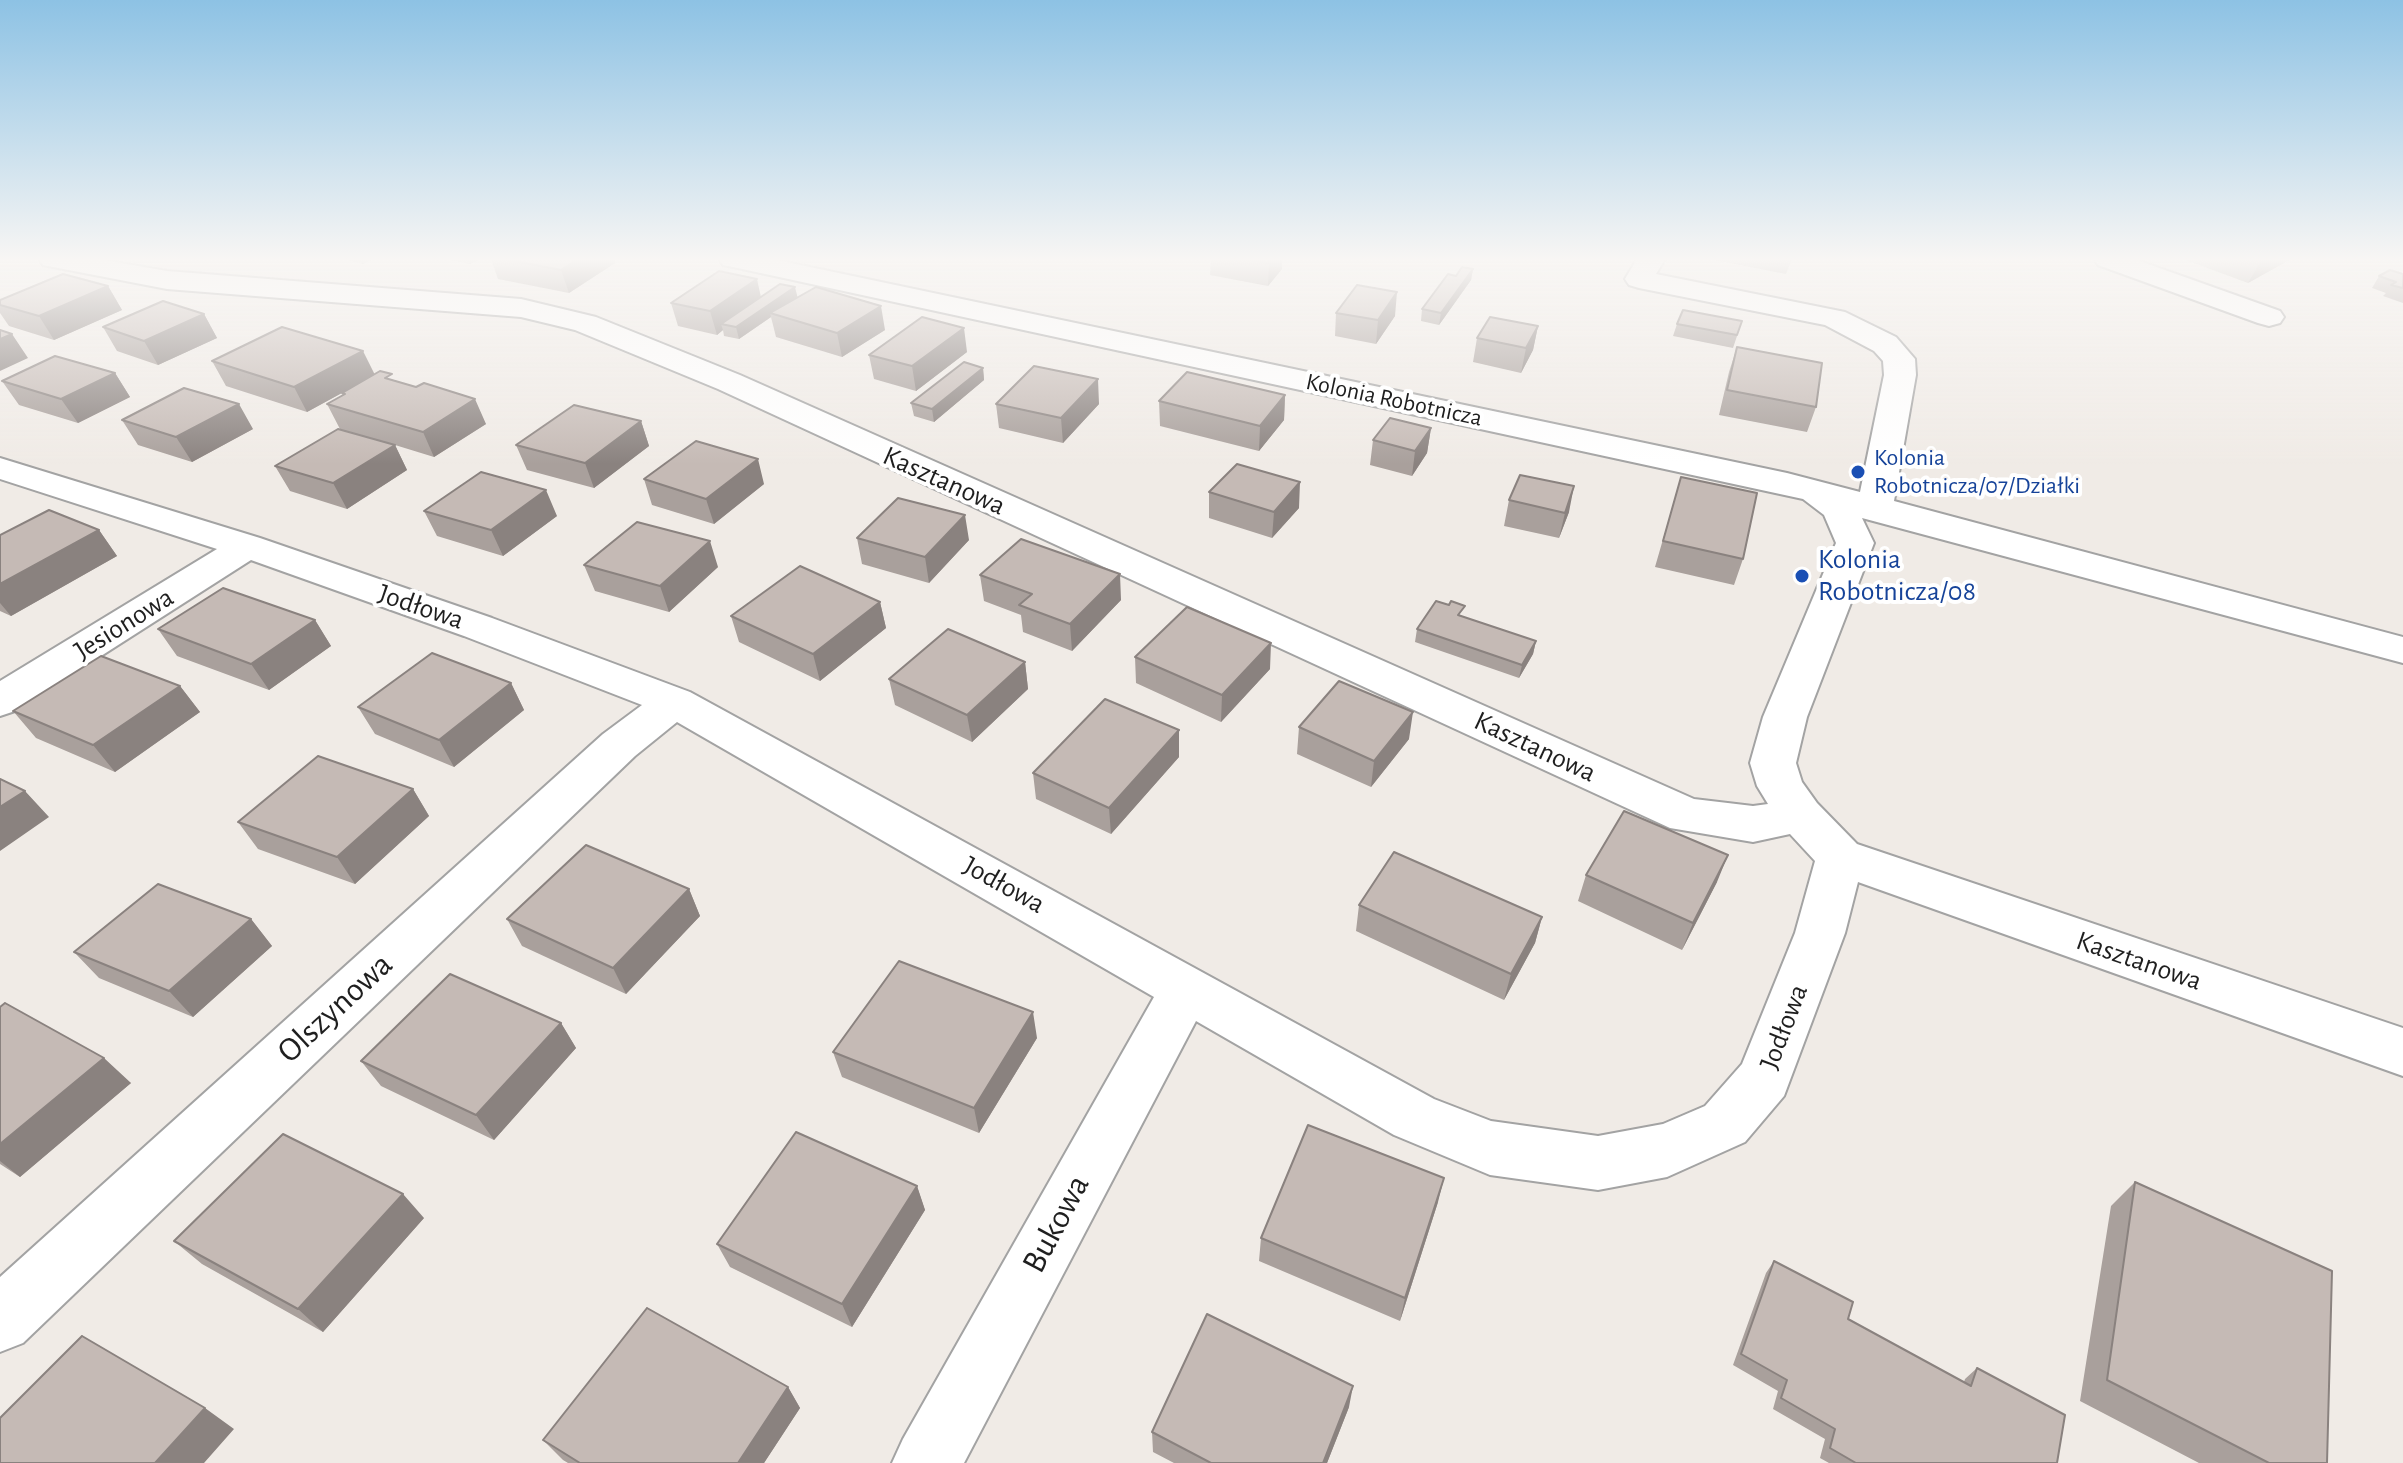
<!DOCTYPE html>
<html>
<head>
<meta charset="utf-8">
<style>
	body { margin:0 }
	canvas { display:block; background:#f0ebe6 }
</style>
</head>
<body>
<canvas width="2403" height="1463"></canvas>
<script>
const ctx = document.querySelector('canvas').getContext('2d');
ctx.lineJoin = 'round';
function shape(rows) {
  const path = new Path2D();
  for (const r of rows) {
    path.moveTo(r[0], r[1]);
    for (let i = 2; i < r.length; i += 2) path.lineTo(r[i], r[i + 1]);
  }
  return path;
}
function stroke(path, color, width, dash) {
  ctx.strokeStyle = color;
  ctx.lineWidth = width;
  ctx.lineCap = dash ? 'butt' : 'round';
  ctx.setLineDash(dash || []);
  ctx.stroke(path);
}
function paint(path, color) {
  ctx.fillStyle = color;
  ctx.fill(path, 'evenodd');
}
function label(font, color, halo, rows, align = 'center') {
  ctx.font = font + ' "Alegreya Sans",sans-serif';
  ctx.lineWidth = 8;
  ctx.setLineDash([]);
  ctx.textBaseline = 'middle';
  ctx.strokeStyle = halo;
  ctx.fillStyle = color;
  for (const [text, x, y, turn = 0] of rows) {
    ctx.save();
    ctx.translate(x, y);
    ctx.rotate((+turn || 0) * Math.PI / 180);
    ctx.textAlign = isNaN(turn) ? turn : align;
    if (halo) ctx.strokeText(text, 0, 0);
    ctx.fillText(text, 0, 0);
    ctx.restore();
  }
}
const minor = shape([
	[39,259,98,259,167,271,521,299,596,317,740,375,1694,799,1753,806,1768,804,1757,786,1750,763,1763,717,1836,543,1824,515,1803,499,733,267,723,265,719,259,772,259,1787,473,1860,492,1884,375,1883,361,1874,351,1825,325,1639,288,1629,285,1625,279,1637,259,1665,259,1656,274,1845,312,1896,337,1915,359,1916,375,1894,501,2403,637,2403,663,1862,518,1874,543,1807,717,1796,763,1802,782,1817,803,1857,844,2403,1028,2403,1076,1858,882,1845,933,1784,1096,1745,1142,1667,1177,1598,1190,1490,1175,1394,1135,1196,1021,964,1463,892,1463,903,1439,1154,997,677,722,635,756,23,1343,0,1352,0,1277,603,734,642,705,464,636,251,560,15,711,0,716,0,681,217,549,0,479,0,458,260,538,492,618,690,692,1434,1099,1491,1121,1598,1136,1663,1124,1705,1106,1742,1064,1795,933,1815,861,1790,834,1753,842,1670,828,718,389,575,330,521,317,167,289,53,267,43,265,39,259],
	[2094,259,2134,259,2280,311,2284,317,2280,323,2269,326,2258,323,2098,265,2094,259]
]);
stroke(minor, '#a3a3a3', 4);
paint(minor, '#fff');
paint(shape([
	[344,259,373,259,363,264],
	[444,259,480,259,470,264],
	[491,259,614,259,615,263,569,293,498,279],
	[1211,259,1282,259,1282,269,1268,286,1210,275],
	[1714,259,1792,259,1786,274,1714,260],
	[2183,259,2291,259,2248,283],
	[1473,269,1471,280,1439,325,1421,321,1422,309,1456,276],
	[2403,274,2403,303,2383,296,2386,293,2372,288,2379,276],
	[108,286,122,310,54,340,9,326,0,313,0,300],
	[761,297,798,297,885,330,842,357,776,337,771,317,739,339,724,336,723,330,717,335,678,326,671,303],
	[1336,313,1395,316,1376,344,1335,336],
	[204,314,217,338,158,365,117,351,103,327],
	[1742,321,1733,348,1673,336,1677,324],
	[1538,326,1533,350,1521,373,1473,362,1477,338],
	[1737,347,1816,407,1807,432,1719,415,1729,372],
	[967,352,916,391,874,379,869,355],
	[212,361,374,375,395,381,486,424,434,457,395,445,407,470,347,509,290,491,275,466,340,429,327,404,343,396,342,393,347,390,307,412,226,386],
	[983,368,984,380,934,422,914,416,911,403],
	[115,373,130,397,78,423,19,405,2,381],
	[1285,395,1284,420,1259,451,1160,426,1159,401],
	[996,404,1099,404,1063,443,999,428],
	[122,420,253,429,192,462,138,445],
	[641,421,649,446,594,488,527,470,516,445],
	[1431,428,1427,453,1412,476,1370,465,1373,440],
	[1681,477,1743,559,1734,585,1655,567],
	[644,479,764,484,714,524,652,505],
	[1209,492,1299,508,1272,538,1209,518],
	[1509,500,1569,512,1559,538,1504,526],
	[424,511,557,516,503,556,437,536],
	[99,530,117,556,11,616,0,611,0,535],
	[857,538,969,540,929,583,862,564],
	[584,565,718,567,669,612,595,591],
	[980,575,1121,600,1072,651,1023,632,1021,615,984,601],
	[880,602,886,628,820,681,739,642,731,616],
	[1463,617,1536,641,1533,654,1519,678,1415,642,1417,629],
	[315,620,331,646,269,690,177,656,158,629],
	[1135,657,1270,669,1221,722,1136,683],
	[1025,662,1028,689,972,742,895,705,889,679],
	[511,683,524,710,454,767,375,734,358,707],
	[180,686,200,712,115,772,36,738,13,711],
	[1299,727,1409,739,1371,787,1297,754],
	[1179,730,1179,757,1111,834,1036,799,1033,773],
	[413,789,429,816,355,884,258,849,238,822],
	[1586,875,1717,882,1682,950,1578,901],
	[689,889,700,916,626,994,522,946,507,919],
	[1359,905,1542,917,1535,943,1504,1000,1356,931],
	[251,919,272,946,193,1017,99,978,74,952],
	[0,1007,131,1083,20,1177,0,1164],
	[561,1023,576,1048,494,1140,381,1086,361,1061],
	[1037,1038,979,1133,842,1077,833,1052],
	[2135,1182,2327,1463,2199,1463,2080,1401,2111,1206],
	[917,1186,925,1210,852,1327,730,1267,717,1244],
	[1438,1202,1400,1321,1259,1261,1261,1238],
	[424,1218,323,1332,202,1264,174,1241],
	[1774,1261,1848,1319,1964,1382,1965,1379,1977,1368,2057,1463,1829,1463,1820,1458,1825,1439,1773,1409,1778,1391,1733,1365,1766,1273],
	[788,1387,800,1408,764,1463,568,1463,563,1460,543,1440],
	[1349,1407,1327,1463,1174,1463,1153,1452,1152,1432]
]), '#a9a09c');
paint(shape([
	[361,259,373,259,363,264],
	[468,259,480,259,470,264],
	[578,259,614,259,615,263,569,293,561,270],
	[1272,259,1282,259,1282,269,1268,286,1269,263],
	[2262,259,2291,259,2248,283],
	[1473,269,1471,280,1439,325,1441,313],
	[757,279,762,302,721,324,723,330,717,335,710,311],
	[108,286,122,310,54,340,39,316],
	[795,287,798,299,770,313,771,317,739,339,736,327],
	[1397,292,1395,316,1376,344,1378,320],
	[881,306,885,330,842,357,837,333],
	[204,314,217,338,158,365,144,341],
	[1538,326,1533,350,1521,373,1526,348],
	[964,328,967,352,916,391,912,366],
	[12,334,28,358,0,371,0,339],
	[363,351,375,375,307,412,294,387],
	[983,368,984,380,934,422,932,409],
	[115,373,130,397,78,423,61,399],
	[1098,379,1099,404,1063,443,1061,418],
	[1285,395,1284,420,1259,451,1260,426],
	[475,399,486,424,434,457,423,432],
	[239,404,253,429,192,462,176,437],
	[641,421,649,446,594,488,585,463],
	[1431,428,1427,453,1412,476,1415,451],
	[395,445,407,470,347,509,333,483],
	[758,459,764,484,714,524,706,499],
	[1300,482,1299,508,1272,538,1274,512],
	[1574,486,1569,512,1559,538,1565,513],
	[546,490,557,516,503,556,491,530],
	[965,515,969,540,929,583,925,557],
	[99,530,117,556,11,616,0,603,0,584],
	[710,541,718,567,669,612,660,586],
	[1120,574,1121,600,1072,651,1070,624],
	[880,602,886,628,820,681,813,654],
	[315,620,331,646,269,690,251,664],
	[1536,641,1533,654,1519,678,1522,665],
	[1271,643,1270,669,1221,722,1222,695],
	[1025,662,1028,689,972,742,967,715],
	[511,683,524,710,454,767,439,740],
	[180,686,200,712,115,772,93,745],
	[1413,712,1409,739,1371,787,1374,761],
	[1179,730,1179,757,1111,834,1109,808],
	[413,789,429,816,355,884,337,857],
	[25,791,49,817,0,851,0,807],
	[1728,855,1717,882,1682,950,1693,923],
	[689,889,700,916,626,994,613,968],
	[1542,917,1535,943,1504,1000,1511,974],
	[251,919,272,946,193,1017,169,991],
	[1033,1012,1037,1038,979,1133,974,1108],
	[561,1023,576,1048,494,1140,476,1115],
	[104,1058,131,1083,20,1177,0,1161,0,1144],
	[1444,1178,1438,1202,1400,1321,1405,1298],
	[917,1186,925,1210,852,1327,842,1304],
	[403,1194,424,1218,323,1332,298,1309],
	[1353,1386,1349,1407,1327,1463,1323,1463],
	[788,1387,800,1408,764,1463,738,1463],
	[205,1408,234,1429,204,1463,155,1463]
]), '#8a827f');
const building = shape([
	[505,259,578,259,561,270,505,259],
	[1248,259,1272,259,1269,263,1248,259],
	[1462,267,1473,269,1441,313,1422,309,1448,274,1456,276,1462,267],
	[2390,270,2403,274,2403,288,2391,285,2396,282,2379,276,2390,270],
	[719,271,757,279,710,311,671,303,719,271],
	[63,274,108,286,39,316,0,305,0,300,63,274],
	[780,284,795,287,736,327,721,324,780,284],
	[1357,285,1397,292,1378,320,1336,313,1357,285],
	[816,287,881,306,837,333,770,313,816,287],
	[163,301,204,314,144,341,103,327,163,301],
	[1683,310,1742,321,1737,335,1677,324,1683,310],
	[922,317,964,328,912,366,869,355,922,317],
	[1490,317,1538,326,1526,348,1477,338,1490,317],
	[282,327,363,351,294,387,212,361,282,327],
	[0,330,12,334,0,339,0,330],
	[1737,347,1822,363,1816,407,1727,390,1737,347],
	[55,356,115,373,61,399,2,381,55,356],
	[964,362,983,368,932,409,911,403,964,362],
	[1034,366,1098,379,1061,418,996,404,1034,366],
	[380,371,392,374,385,378,416,387,424,383,475,399,423,432,327,404,345,394,342,393,380,371],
	[1187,372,1285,395,1260,426,1159,401,1187,372],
	[184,388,239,404,176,437,122,420,184,388],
	[574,405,641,421,585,463,516,445,574,405],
	[1390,418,1431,428,1415,451,1373,440,1390,418],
	[338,429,395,445,333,483,275,466,338,429],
	[696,441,758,459,706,499,644,479,696,441],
	[1237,464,1300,482,1274,512,1209,492,1237,464],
	[481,472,546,490,491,530,424,511,481,472],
	[1520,475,1574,486,1565,513,1509,500,1520,475],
	[1681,477,1757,493,1743,559,1663,541,1681,477],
	[898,498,965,515,925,557,857,538,898,498],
	[49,510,99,530,0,584,0,535,49,510],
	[637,522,710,541,660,586,584,565,637,522],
	[1021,539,1120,574,1070,624,1019,605,1032,594,980,575,1021,539],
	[800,566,880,602,813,654,731,616,800,566],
	[223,588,315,620,251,664,158,629,223,588],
	[1436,601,1449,605,1451,601,1465,606,1458,615,1536,641,1522,665,1417,629,1436,601],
	[1187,607,1271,643,1222,695,1135,657,1187,607],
	[948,629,1025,662,967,715,889,679,948,629],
	[432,653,511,683,439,740,358,707,432,653],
	[101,656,180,686,93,745,13,711,101,656],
	[1339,681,1413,712,1374,761,1299,727,1339,681],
	[1105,699,1179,730,1109,808,1033,773,1105,699],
	[318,756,413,789,337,857,238,822,318,756],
	[0,779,25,791,0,807,0,779],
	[1624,811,1728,855,1693,923,1586,875,1624,811],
	[586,845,689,889,613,968,507,919,586,845],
	[1394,852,1542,917,1511,974,1359,905,1394,852],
	[158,884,251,919,169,991,74,952,158,884],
	[899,961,1033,1012,974,1108,833,1052,899,961],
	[450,974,561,1023,476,1115,361,1061,450,974],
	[5,1003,104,1058,0,1144,0,1007,5,1003],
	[1308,1125,1444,1178,1405,1298,1261,1238,1308,1125],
	[796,1132,917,1186,842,1304,717,1244,796,1132],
	[283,1134,403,1194,298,1309,174,1241,283,1134],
	[2135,1182,2332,1271,2327,1463,2269,1463,2107,1380,2135,1182],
	[1774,1261,1853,1302,1848,1319,1971,1386,1977,1368,2065,1415,2057,1463,1856,1463,1830,1448,1835,1429,1781,1398,1787,1380,1741,1354,1774,1261],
	[647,1308,788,1387,738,1463,580,1463,543,1440,647,1308],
	[1207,1314,1353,1386,1323,1463,1211,1463,1152,1432,1207,1314],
	[82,1336,205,1408,155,1463,0,1463,0,1418,82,1336]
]);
paint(building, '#c5bab5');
stroke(building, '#8a827f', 2);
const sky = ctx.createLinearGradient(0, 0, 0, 464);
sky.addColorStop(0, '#8dc2e4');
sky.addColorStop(0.56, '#f8f6f4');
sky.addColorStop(1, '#f8f6f400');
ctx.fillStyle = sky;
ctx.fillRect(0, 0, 2403, 464);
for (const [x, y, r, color] of [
	[1858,472,8,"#1a4fb4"],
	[1802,576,8,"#1a4fb4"]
]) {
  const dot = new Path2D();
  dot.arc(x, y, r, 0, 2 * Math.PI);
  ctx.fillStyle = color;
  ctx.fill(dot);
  stroke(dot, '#fff', 3);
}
label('24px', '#1f1f1f', '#fff', [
	["Kolonia Robotnicza",1394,400,12]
]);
label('24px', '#164399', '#fff', [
	["Kolonia",1874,458],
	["Robotnicza/07/Działki",1874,486]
], 'left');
label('28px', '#1f1f1f', '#fff', [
	["Kasztanowa",944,481,24],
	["Jodłowa",421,607,19],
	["Jesionowa",124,624,-32],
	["Kasztanowa",1535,747,25],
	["Jodłowa",1004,885,29],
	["Kasztanowa",2139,961,19],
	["Jodłowa",1784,1027,-69]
]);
label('28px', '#164399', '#fff', [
	["Kolonia",1818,560],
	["Robotnicza/08",1818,592]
], 'left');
label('34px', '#1f1f1f', '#fff', [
	["Olszynowa",335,1008,-43],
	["Bukowa",1056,1224,-62]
]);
</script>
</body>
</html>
